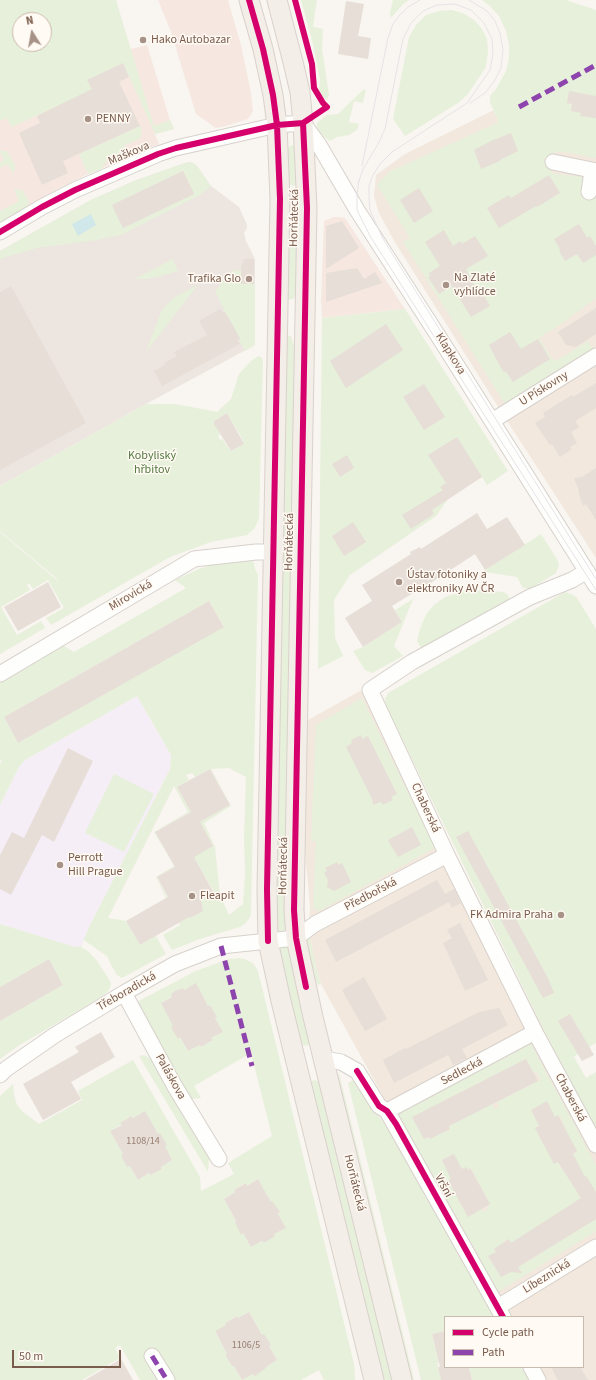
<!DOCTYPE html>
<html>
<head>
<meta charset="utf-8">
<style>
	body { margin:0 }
	#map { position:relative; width:596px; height:1380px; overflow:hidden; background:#f9f5f0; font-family:"Source Sans 3",sans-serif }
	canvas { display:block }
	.legend { position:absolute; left:444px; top:1316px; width:140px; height:52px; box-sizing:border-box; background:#fffaf3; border:1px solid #cabbb1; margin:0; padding:5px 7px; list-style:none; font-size:12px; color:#7a5c4d }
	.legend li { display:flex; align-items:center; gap:8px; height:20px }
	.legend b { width:20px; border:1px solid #cabbb1 }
	.north { position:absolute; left:12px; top:12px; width:40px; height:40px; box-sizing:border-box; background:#fffaf3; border:1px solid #cabbb1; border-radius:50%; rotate:349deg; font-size:11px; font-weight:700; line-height:16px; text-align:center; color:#7a5c4d }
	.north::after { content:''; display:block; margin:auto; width:14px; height:18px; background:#a69286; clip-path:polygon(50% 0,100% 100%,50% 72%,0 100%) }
	.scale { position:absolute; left:12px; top:1350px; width:109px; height:18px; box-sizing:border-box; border:2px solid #7a5c4d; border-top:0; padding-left:5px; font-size:12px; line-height:14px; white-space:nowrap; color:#7a5c4d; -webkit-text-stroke:3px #fffaf3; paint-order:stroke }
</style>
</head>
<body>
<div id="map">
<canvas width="596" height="1380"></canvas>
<ul class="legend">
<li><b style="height:5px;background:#d6006c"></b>Cycle path</li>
<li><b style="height:5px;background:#8e44ad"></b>Path</li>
</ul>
<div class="north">N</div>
<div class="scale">50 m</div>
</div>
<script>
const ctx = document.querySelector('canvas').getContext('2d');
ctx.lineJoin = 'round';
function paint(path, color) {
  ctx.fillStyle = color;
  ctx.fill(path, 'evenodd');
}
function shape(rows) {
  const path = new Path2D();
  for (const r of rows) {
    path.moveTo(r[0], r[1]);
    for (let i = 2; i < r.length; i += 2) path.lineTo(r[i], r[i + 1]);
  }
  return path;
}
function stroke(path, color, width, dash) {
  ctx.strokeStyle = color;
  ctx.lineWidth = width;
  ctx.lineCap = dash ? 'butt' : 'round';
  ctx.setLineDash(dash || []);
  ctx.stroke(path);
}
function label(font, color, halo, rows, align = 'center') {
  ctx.font = font + ' "Source Sans 3",sans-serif';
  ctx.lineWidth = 3;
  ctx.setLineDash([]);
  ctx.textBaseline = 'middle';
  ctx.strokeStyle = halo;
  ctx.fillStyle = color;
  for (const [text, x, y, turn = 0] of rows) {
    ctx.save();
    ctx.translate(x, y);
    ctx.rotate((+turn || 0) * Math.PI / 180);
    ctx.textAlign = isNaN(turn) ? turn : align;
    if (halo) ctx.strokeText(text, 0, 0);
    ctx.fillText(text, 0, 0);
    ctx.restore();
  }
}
paint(shape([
	[596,79,596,558,502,413,396,244,379,213,374,196,376,175,405,154,494,110,499,122],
	[360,691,381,697,452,852,596,1130,596,1380,541,1380,534,1367,583,1367,583,1317,507,1317,394,1112,385,1100,321,984,316,967,309,933,310,906,304,842,306,721]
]), '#f2e8de');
paint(shape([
	[158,0,228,0,241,45,251,93,253,111,248,119,226,126,216,128,196,114,171,32],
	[147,45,170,120,174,129,155,134,159,144,88,174,56,190,0,222,0,106,131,49],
	[334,217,339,217,345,218,347,221,405,309,322,318,321,302,324,221]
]), '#f6e8e1');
paint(shape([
	[188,162,193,163,197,166,211,186,239,207,247,225,247,228,244,233,246,241,255,259,255,345,146,404,0,486,0,251,91,200,134,181]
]), '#ede5e0');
paint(shape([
	[137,696,171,755,170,769,89,927,81,946,75,947,0,924,0,805,19,767,25,760]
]), '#f6eef6');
paint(shape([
	[0,0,116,0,154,126,170,120,174,129,155,134,123,63,88,80,92,90,12,127,6,118,0,121],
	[20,20,44,20,44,44,20,44],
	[301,0,317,0,313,27,323,29,322,49,329,95,327,100,319,94,320,80,313,44],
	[393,0,409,0,403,4,391,18,390,13],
	[482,0,566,0,596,10,596,158,559,151,544,159,552,173,596,179,596,298,558,326,539,338,553,360,556,361,588,341,593,349,505,404,403,242,410,238,377,185,389,172,499,122,490,102,490,96,496,89,506,71,509,58,509,45,506,31,499,16,490,6],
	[452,10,465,14,475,21,482,29,487,39,488,51,486,67,468,94,458,103,405,136,393,119,409,37,416,25,426,15,439,11],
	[366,89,363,103,354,101,349,122,359,124,357,130,349,135,337,137,330,141,319,133,317,130,317,123,327,115,338,114,363,90],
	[140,126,142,131,140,139,125,145,124,151,111,155,101,169,88,174,79,154],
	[292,145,296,146,298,183,293,186,289,184,286,149],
	[1,150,8,152,15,165,15,170,13,173,7,164,0,168,0,163,4,160,0,152],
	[188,162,193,163,197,166,211,186,200,195,121,235,97,240,37,248,0,259,0,251,91,200,134,181],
	[183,171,194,194,123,228,112,205],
	[18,189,23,191,27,197,29,203,27,207,0,222,0,211,19,201,14,190],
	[292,246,299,246,297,291,294,298,290,300,288,299,285,264,286,249],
	[173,259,178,271,158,277,147,279,135,279],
	[241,270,241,284,255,284,255,345,245,351,215,292,227,275,232,271],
	[198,285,146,352,161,312,167,304,173,298],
	[405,309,508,471,487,485,482,477,455,494,448,499,436,516,350,575,334,600,335,638,343,656,318,669,322,318],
	[284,336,291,336,296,352,286,931,284,933,277,933,275,931],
	[259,356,262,358,263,361,259,519,254,529,247,535,211,542,170,557,51,625,46,618,64,608,48,580,33,589,29,583,27,585,30,590,1,607,17,635,41,621,45,628,0,654,0,532,58,581,56,578,0,531,0,486,146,404,176,404,217,412,231,399,239,374,252,360],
	[227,413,240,435,244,444,231,451,222,439,220,440,218,436,220,435,214,421],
	[541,534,558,561,559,565,556,573,530,589,523,588,517,577,485,572,485,570],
	[249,560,254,562,255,569,258,575,251,913,250,917,246,923,240,927,200,939,172,950,163,935,180,925,165,899,126,921,140,945,156,936,166,954,122,978,117,975,111,965,108,957,84,940,81,947,89,952,97,961,110,981,111,984,109,990,103,996,18,1046,0,1059,0,1021,63,985,49,959,0,987,0,924,75,947,81,946,89,927,170,769,171,755,137,696,25,760,19,767,0,805,0,764,2,761,0,760,0,680,61,644,74,652,186,588,175,580,199,569,220,562],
	[209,601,224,626,18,743,4,717],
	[229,768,246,777,244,837,245,874,243,904,229,915,220,895,215,847,204,823,231,806,211,769],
	[210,769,230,805,200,822,194,857,214,892,190,906,202,907,203,909,202,911,190,918,186,912,170,902,157,878,175,867,155,832,191,812,177,787,189,780,186,775,192,773,195,777],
	[174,786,188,812,154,832,174,866,156,877,166,898,126,921,108,918],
	[471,590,504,592,508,595,510,600,421,648,417,641,421,626,427,613,434,605,445,597,457,593],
	[565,592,573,595,577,598,596,629,596,1043,589,1047,570,1014,578,1054,574,1057,586,1078,596,1072,596,1130,540,1022,385,704,385,699,388,693],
	[413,599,394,646,403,656,372,673,365,670,353,651,363,647,402,622,395,610],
	[362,698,435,848,319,911,313,908,316,841,311,841,316,725],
	[114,774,154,794,124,852,85,833],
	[309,933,316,967,321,984,318,985,312,972,306,939],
	[286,945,289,948,310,1043,307,1046,302,1045,299,1042,279,946],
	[239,958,244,959,253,963,258,971,354,1364,355,1380,324,1380,319,1370,301,1380,140,1380,120,1345,115,1348,120,1358,82,1380,0,1380,0,1096,13,1084,14,1095,17,1105,22,1111,39,1124,82,1100,78,1091,133,1060,200,1177,201,1191,234,1174,228,1163,272,1136,251,1053,194,1086,201,1098,192,1099,184,1092,135,1003,190,974,193,972,229,959],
	[196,984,208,1006,211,1005,209,1007,215,1017,217,1016,215,1018,223,1032,211,1038,212,1041,201,1047,200,1045,188,1051,161,1003,183,990,182,988,184,990],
	[132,1116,158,1134,172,1160,161,1167,162,1169,151,1175,149,1173,138,1180,110,1131,121,1125,121,1123],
	[258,1179,271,1202,280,1212,278,1214,285,1228,274,1234,275,1237,274,1234,264,1243,262,1241,251,1247,243,1233,241,1234,237,1222,234,1223,236,1221,224,1199,235,1192,234,1190,245,1183,247,1186],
	[249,1312,262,1335,265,1334,263,1335,271,1345,269,1346,277,1360,266,1367,266,1369,265,1367,242,1380,234,1366,232,1367,234,1365,225,1356,227,1354,215,1332,226,1325,225,1323,236,1316,238,1318],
	[531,1044,596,1165,596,1192,586,1176,573,1184,581,1199,511,1243,508,1239,503,1242,505,1246,488,1257,502,1277,596,1219,596,1231,498,1292,398,1113],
	[526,1059,534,1073,537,1072,541,1080,497,1102,499,1107,495,1109,492,1104,449,1126,450,1130,445,1132,444,1129,430,1139,429,1137,424,1139,412,1117],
	[559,1115,564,1124,563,1125,576,1149,577,1152,573,1154,578,1165,564,1173,558,1162,540,1138,536,1128],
	[453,1154,458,1162,446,1168,442,1160],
	[466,1167,468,1170,471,1168,490,1204,487,1206,488,1209,484,1212,482,1209,468,1217,448,1181,462,1173,461,1170],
	[144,1055,155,1061,209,1159,208,1172,139,1056],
	[339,1073,414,1380,411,1380,337,1079],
	[314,1080,320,1082,393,1380,381,1380,309,1085,312,1081],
	[354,1080,371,1108,382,1120,407,1157,496,1317,445,1317,445,1331,432,1334,439,1363,437,1363,441,1379,444,1380,421,1380,348,1083],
	[469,1367,522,1367,529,1380,472,1380]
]), '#e7f0db');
paint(shape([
	[91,214,96,225,78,236,72,224]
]), '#d0e8ea');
paint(shape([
	[346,1,364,4,358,36,371,38,368,59,338,54],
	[123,63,129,77,119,82,140,126,63,161,68,173,42,185,19,133,40,123,37,116,92,89,87,80],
	[569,91,596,96,596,118,580,116,581,113,571,111,572,104,567,103],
	[511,133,518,151,500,160,500,161,481,169,474,150,491,141],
	[183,171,194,194,123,228,112,205],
	[549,175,560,193,537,207,536,206,499,228,487,208,509,195,511,198],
	[419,188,433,211,414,223,400,200],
	[342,221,359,248,326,269,326,226],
	[579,224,587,238,590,236,596,246,596,255,583,263,577,254,565,261,559,251,560,249,554,239],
	[444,230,453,246,460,241,462,244,475,236,488,256,466,269,476,289,479,287,490,306,471,317,452,286,439,294,428,277,430,276,429,273,440,266,425,242],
	[244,259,254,259,254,284,241,284,241,268],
	[357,268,364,279,375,272,382,283,326,302,326,273],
	[11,286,86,423,0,470,0,292],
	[596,308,596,334,576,347,566,345,558,332],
	[220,309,223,313,225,312,235,329,240,339,237,340,240,344,162,386,154,371,165,365,164,363,177,356,174,352,207,335,199,321],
	[386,324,403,350,346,388,330,361],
	[510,332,521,349,538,339,550,359,513,382,506,372,504,372,501,368,489,345],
	[596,383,596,408,575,421,579,427,571,432,577,443,570,447,572,449,560,457,552,444,550,445,535,423,545,417,543,413,572,395,573,397],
	[424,384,445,417,424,430,403,397],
	[227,413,244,444,231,451,214,424,214,421],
	[457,437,482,477,432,510,434,514,411,529,402,515,443,490,440,487,446,483,428,455],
	[347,455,354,468,340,477,332,464],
	[596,468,596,520,586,504,583,506,578,491,579,490,574,478,582,477],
	[477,513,487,529,507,517,525,545,485,570,475,554,426,586,426,585,392,606,402,622,363,647,345,618,372,601,362,585,411,554,410,552,420,547,421,549],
	[353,522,366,542,344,556,332,536],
	[48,582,61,607,18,631,4,607],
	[209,601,224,627,18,743,4,717],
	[361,735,362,739,368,736,397,794,391,797,393,800,383,805,381,802,373,805,372,799,346,747,352,743,351,740],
	[68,748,93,761,54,842,42,835,11,895,0,889,0,855,12,832,24,838],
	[210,769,230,805,200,822,213,846,194,857,214,893,201,900,203,911,190,918,189,917,140,945,126,921,168,897,157,877,175,867,155,832,191,812,177,787],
	[412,827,421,845,398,857,388,840],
	[468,831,548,978,554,993,543,998,456,837],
	[337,862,339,865,342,863,351,882,334,891,327,887,328,880,324,873,327,871,325,868],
	[437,880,445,894,454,889,461,903,452,908,449,902,336,962,325,940],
	[460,923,488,980,465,991,443,943,452,938,447,930],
	[49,959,63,985,0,1021,0,987],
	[364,977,387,1019,365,1031,342,990],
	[196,983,208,1006,210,1005,217,1017,215,1018,223,1032,211,1038,213,1040,201,1047,200,1045,188,1051,180,1037,178,1039,171,1027,173,1026,161,1003,172,997,171,994,175,991,183,988,184,990],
	[499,1008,508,1025,462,1049,467,1058,453,1065,448,1055,394,1083,383,1060,405,1048,406,1049,479,1012],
	[570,1014,594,1055,582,1061,558,1021],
	[101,1032,115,1057,71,1082,81,1099,43,1120,23,1084,79,1052,75,1047],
	[526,1059,538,1081,449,1126,450,1129,430,1139,429,1137,424,1139,412,1117],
	[547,1101,555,1117,558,1115,577,1151,573,1154,585,1177,586,1176,596,1192,596,1219,518,1267,522,1273,511,1272,501,1277,488,1256,496,1252,494,1249,509,1239,511,1243,581,1198,558,1162,554,1164,535,1128,539,1126,531,1110],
	[145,1111,158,1134,160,1133,167,1145,165,1146,172,1160,161,1167,162,1169,151,1175,149,1173,138,1180,130,1166,127,1167,121,1155,123,1154,110,1131,122,1125,120,1123,132,1116,133,1118],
	[454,1154,462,1169,466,1167,468,1170,470,1168,490,1204,468,1217,448,1180,451,1179,442,1160],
	[258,1179,271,1202,272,1201,280,1212,278,1214,286,1228,274,1234,275,1236,264,1243,262,1241,251,1247,243,1233,241,1235,235,1222,236,1221,224,1199,235,1192,234,1190,246,1183,247,1186],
	[249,1312,262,1335,264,1334,271,1345,269,1346,277,1360,266,1367,266,1368,255,1376,253,1374,242,1380,234,1366,233,1367,225,1355,227,1354,215,1331,226,1325,225,1323,237,1316,238,1318],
	[445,1331,445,1367,469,1367,472,1380,441,1380,438,1367,440,1367,432,1334],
	[121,1359,133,1380,85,1380],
	[551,1367,580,1367,588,1380,558,1380]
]), '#e6ded7');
const minor = shape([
	[553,162,596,171],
	[589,192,592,171],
	[0,232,42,207,75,190,158,154,176,148,277,125,303,123,319,145,357,210,444,345,596,586],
	[492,421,596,356],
	[587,571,572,580,530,597,412,662,370,690,447,855,535,1032,596,1145],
	[0,674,194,559,256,552,273,552],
	[124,993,174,1085,219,1159],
	[324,1059,341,1062,357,1071,379,1106,387,1111,503,1317],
	[0,1075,6,1069,55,1035,124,993,175,964,221,946,296,938,315,924,447,855],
	[387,1111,535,1032],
	[498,1307,596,1247],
	[152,1356,167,1380],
	[531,1367,538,1380]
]);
const major = shape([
	[249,0,263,49,273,95,277,125,280,199,267,889,268,941,281,1001,374,1380],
	[277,0,293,62,300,92,303,123,307,208,294,910,296,938,313,1017,402,1380]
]);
stroke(minor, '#d7d1cb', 17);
stroke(major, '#dad1cc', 21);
stroke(minor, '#fefefd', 15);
stroke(major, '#f3eee8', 19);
stroke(shape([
	[469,0,487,11,495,21,500,33,503,50,501,68,495,80,485,93,470,103],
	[362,166,388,38,393,24,399,16,408,7,420,0],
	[359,180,357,194,357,210,370,236,596,590],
	[358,184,363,169,378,144,385,129,403,39,411,23,423,11,437,5,455,4,471,10,484,23,492,39,493,53,490,70,467,103,392,152,380,164,373,175,369,186,369,198,370,210,383,239,596,579]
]), '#e6e3e7', 1);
stroke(shape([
	[519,107,596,65],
	[221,946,252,1066],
	[152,1356,167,1380]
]), '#8e44ad', 5, [10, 5]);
stroke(shape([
	[249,0,263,49,273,95,277,125,280,199,267,889,268,941],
	[295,0,312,64,314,88,323,103,327,107,303,123],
	[303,123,307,208,294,910,296,938,306,987],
	[0,232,42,207,75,190,158,154,176,148,277,125,303,123],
	[357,1071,379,1106,387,1111,396,1124,503,1317]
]), '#d6006c', 6);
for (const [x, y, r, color] of [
	[143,40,4,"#a69286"],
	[88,119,4,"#a69286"],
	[249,279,4,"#a69286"],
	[446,285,4,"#a69286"],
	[399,582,4,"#a69286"],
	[60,865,4,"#a69286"],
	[192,896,4,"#a69286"],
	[561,915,4,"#a69286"]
]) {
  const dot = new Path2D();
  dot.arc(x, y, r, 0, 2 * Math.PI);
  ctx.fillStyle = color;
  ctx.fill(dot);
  stroke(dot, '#fffaf3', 1.5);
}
label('10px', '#977e72', null, [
	["1108/14",143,1142],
	["1106/5",246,1346]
]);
label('12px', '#7a5c4d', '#fffaf3', [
	["Hako Autobazar",151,40],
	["PENNY",96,119],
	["Na Zlaté",454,278],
	["vyhlídce",454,292],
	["Trafika Glo",241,279,"right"],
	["Ústav fotoniky a",407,575],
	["elektroniky AV ČR",407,589],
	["Perrott",68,858],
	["Hill Prague",68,872],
	["Fleapit",200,896],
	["FK Admira Praha",553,915,"right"]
], 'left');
label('12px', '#7a5c4d', '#fffaf3', [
	["Maškova",129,154,-23],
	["Horňátecká",295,218,-89],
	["Klapkova",450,354,58],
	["U Pískovny",544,389,-32],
	["Horňátecká",290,542,-89],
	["Mirovická",131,596,-31],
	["Chaberská",425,808,65],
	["Horňátecká",284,866,-89],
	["Předbořská",371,895,-28],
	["Třeboradická",127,992,-30],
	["Sedlecká",462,1072,-28],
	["Paláskova",170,1077,61],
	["Chaberská",570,1098,62],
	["Horňátecká",354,1183,76],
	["Vršní",443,1186,61],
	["Líbeznická",547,1277,-32]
]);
label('12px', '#537a41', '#fffaf3', [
	["Kobyliský",152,456],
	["hřbitov",152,470]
]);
</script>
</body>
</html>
